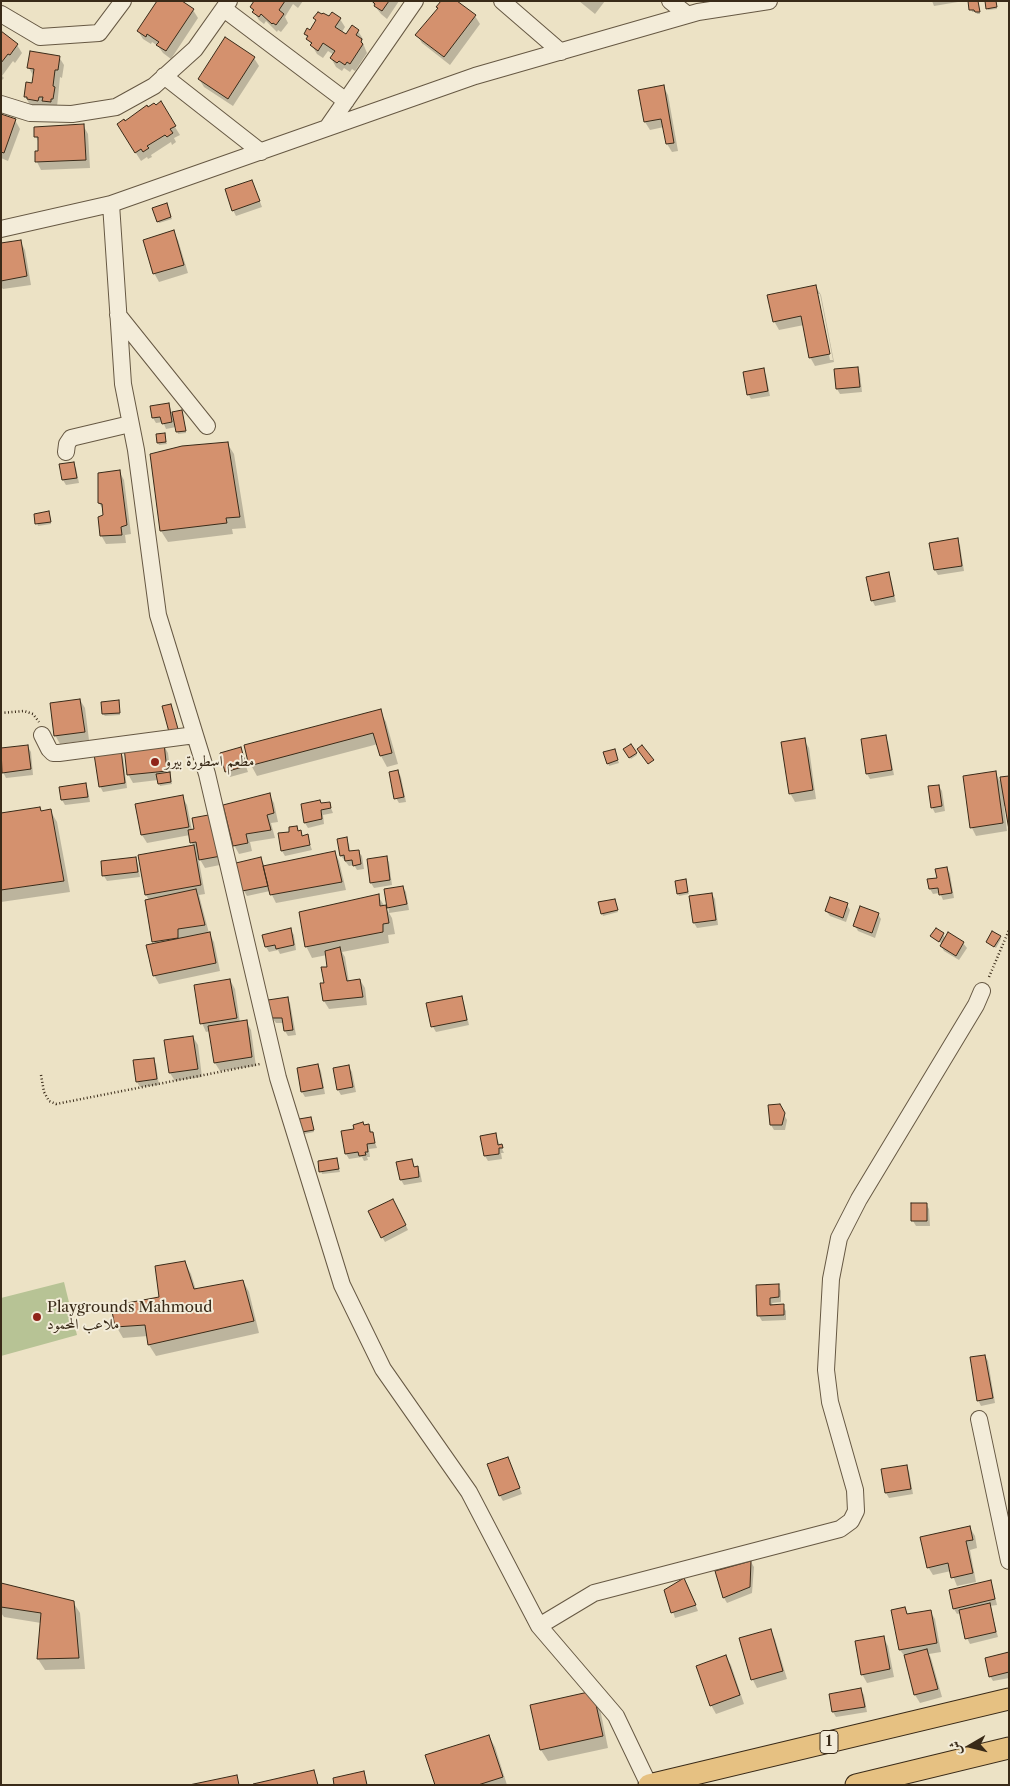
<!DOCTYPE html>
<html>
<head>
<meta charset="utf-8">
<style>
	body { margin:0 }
	#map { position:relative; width:1010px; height:1786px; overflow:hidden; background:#ece2c5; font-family:"Libre Caslon Text",Amiri,serif }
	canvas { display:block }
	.frame { position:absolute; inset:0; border:2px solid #392a18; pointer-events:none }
	.north { position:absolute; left:945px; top:1721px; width:50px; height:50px; -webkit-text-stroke:4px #f3ecd9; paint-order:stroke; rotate:262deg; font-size:14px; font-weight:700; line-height:20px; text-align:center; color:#392a18 }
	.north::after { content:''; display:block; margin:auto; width:18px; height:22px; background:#392a18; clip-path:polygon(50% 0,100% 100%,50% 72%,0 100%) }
</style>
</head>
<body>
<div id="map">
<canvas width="1010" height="1786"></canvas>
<div class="frame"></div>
<div class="north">ش</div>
</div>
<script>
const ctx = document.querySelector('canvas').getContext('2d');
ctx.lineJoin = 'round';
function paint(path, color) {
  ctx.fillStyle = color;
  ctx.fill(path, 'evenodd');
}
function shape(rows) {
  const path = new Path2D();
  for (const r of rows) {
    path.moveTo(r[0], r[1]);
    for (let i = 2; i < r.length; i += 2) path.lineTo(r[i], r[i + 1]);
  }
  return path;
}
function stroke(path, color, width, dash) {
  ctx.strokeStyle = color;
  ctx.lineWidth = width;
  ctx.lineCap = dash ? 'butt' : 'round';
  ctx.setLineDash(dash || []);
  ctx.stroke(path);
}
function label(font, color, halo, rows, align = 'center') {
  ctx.font = font + ' "Libre Caslon Text",Amiri,serif';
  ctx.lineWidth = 4;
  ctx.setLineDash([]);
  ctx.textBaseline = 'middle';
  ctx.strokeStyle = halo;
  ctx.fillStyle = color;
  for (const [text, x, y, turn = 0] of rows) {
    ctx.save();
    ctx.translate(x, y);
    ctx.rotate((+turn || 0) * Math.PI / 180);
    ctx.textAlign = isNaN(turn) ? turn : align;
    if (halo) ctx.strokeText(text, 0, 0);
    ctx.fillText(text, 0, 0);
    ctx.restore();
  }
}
paint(shape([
	[64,1282,77,1335,1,1356,1,1298]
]), '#b7c395');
paint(shape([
	[180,1,193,10,198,18,171,59,163,53,158,46,152,42,151,44,143,39,138,31],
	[256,1,303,1,298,8,293,4,285,17,288,23,281,32,278,30,277,32,266,21,264,24,259,20,251,8],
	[371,1,399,1,387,19,381,14],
	[579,1,605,1,595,14],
	[932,1,958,1,958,2,934,6],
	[970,1,978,1,980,14,977,14,976,12,972,12],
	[986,1,996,1,997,9,988,10],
	[475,16,480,24,450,65,422,43,417,35],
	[315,18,340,19,345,27,342,32,347,35,358,31,363,39,362,41,367,53,355,71,352,69,350,72,344,68,342,71,336,67,331,58,334,55,328,51,323,58,317,54,305,34,310,32,317,21],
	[1,33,17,45,22,53,15,63,13,61,2,76,4,78,1,81],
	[59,57,64,65,62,78,60,77,57,107,48,109,46,105,43,105,42,108,30,105,25,96,33,84,34,77,29,68],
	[254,58,259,66,233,106,204,87,199,79],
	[663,86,668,95,678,151,672,152,667,144,664,127,650,130,645,122],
	[160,103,180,135,174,138,176,142,172,145,171,142,151,155,152,157,148,159,147,157,141,161,123,133,125,123,147,108],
	[1,115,15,120,20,129,8,161,1,158],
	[83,125,88,134,90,168,41,170,37,162,36,152,40,152,39,143,36,137],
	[252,181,262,207,236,216,233,210],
	[167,206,172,219,159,223,158,221],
	[173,232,178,240,188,273,159,282,154,273],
	[20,241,25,250,31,285,3,289,1,287,1,245],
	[816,287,821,295,834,362,815,366,810,357,804,325,779,330,774,321],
	[817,294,820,294,833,360,830,360],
	[857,368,860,374,862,392,840,394,837,389,836,370],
	[763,370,766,375,770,396,751,399,748,394],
	[169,404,172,413,182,412,186,433,178,434,176,427,166,429,163,422,156,423,153,418,151,407],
	[164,434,167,444,159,445,158,443],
	[227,443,234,454,246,528,232,529,233,534,168,542,161,531],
	[73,463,76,468,79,483,66,485,63,480],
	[119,471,124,480,131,534,125,535,126,543,106,544,101,535,104,511,99,503],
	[35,515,50,515,51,524,38,526],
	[957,540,960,545,964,571,938,575,935,570,931,544],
	[888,574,891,579,896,602,875,606,872,600],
	[80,700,85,708,89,740,60,744,55,735],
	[119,704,120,715,105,716,103,714],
	[380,711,386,722,398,764,387,767,381,756,378,744,257,776,251,765],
	[885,737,888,742,894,775,870,779,867,774,862,740],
	[804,740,809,748,816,799,795,802,790,793],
	[163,744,168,753,172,784,160,786,158,780,133,783,128,774],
	[630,746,637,755,631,759,625,750],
	[28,747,31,752,33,775,6,778,3,772,1,749],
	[240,749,248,772,230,777,227,771],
	[120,752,123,757,127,788,103,792,100,786],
	[615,752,619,763,609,766,605,753],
	[398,771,401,777,406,802,399,803,396,798],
	[995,772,1002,785,1006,806,1004,806,1007,831,976,836,972,828],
	[85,785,88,790,90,802,65,805,62,800],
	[939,786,942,791,945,811,935,813,932,807],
	[269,794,274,803,278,822,271,823,275,838,250,842,252,851,239,854,234,845],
	[182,797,187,805,192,830,195,830,225,864,205,868,198,856,205,894,199,895,209,933,214,942,220,971,159,984,154,975,155,945,146,901,149,900,146,895,140,856,193,847,190,835,147,843,142,835,136,805],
	[329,803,333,813,323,815,324,824,308,828,305,823,321,804],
	[50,810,57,822,70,892,1,902,1,814],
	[296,828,303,837,307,835,312,850,285,856,282,851,291,833],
	[346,839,349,844,350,852,358,851,362,856,364,869,357,870,354,865,349,866,341,856],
	[335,853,339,861,346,890,276,903,270,891,247,896,244,891,238,864,261,859,265,867],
	[386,857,389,862,392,885,374,888,371,883,368,860],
	[135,858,138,864,140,877,107,881,104,876,102,862],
	[947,868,950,874,954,898,943,900,940,893,933,894,930,889],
	[685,880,689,894,679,896,678,893],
	[403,887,406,892,409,910,389,913,392,918,395,934,388,935,389,943,342,952,345,957,349,982,360,980,365,988,367,1005,329,1009,324,1001,328,968,327,955,312,958,306,946,378,896,389,913,386,890],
	[712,894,715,899,718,925,697,928,694,923],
	[615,900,618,912,603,916,602,913],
	[847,905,850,910,846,922,830,916,826,911],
	[878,914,881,919,875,938,858,931,855,926],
	[291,930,294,935,296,950,280,954,278,950,269,952,266,947,264,935],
	[943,934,945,938,963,943,967,948,959,960,944,951,941,946,942,944,932,936],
	[1000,937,1001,939,996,948,987,942],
	[230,980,235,989,240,1023,246,1022,251,1030,256,1066,220,1071,215,1063,210,1031,206,1032,202,1023],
	[461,997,464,1003,469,1025,436,1032,433,1027,428,1004],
	[287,998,290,1003,296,1035,288,1036,285,1031,284,1023,276,1023,272,1018],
	[193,1037,198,1045,202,1077,175,1081,170,1073],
	[153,1059,156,1064,159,1085,140,1087,137,1082],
	[318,1065,321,1071,325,1094,305,1097,302,1092],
	[349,1067,352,1072,356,1092,341,1095,338,1090],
	[779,1106,787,1120,785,1130,774,1130,771,1125],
	[301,1120,311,1120,314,1132,304,1134],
	[369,1125,377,1148,369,1149,370,1157,367,1157,368,1160,364,1161,362,1157,349,1159,346,1154,342,1132],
	[495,1135,504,1153,501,1153,502,1159,488,1161,485,1156,481,1137],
	[337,1160,340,1172,322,1174,319,1162],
	[412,1161,415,1168,417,1167,420,1172,422,1182,404,1185,401,1180],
	[912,1204,926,1204,929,1209,930,1226,916,1226,913,1221],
	[396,1205,408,1230,385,1242,382,1237],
	[185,1263,191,1274,196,1290,243,1281,249,1292,259,1333,156,1356,149,1345,148,1336,123,1338,116,1326,161,1298],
	[778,1285,781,1291,781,1302,772,1303,773,1306,783,1306,786,1311,786,1320,762,1321,759,1316,758,1286],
	[985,1356,988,1361,995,1403,981,1406,978,1400],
	[510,1463,522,1494,503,1501,500,1496],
	[906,1466,909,1471,913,1494,889,1498,886,1493,882,1470],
	[970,1528,975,1536,977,1548,970,1550,976,1582,957,1586,951,1571,933,1575,928,1567],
	[751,1562,754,1567,752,1593,727,1603,724,1598],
	[990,1581,993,1587,997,1605,990,1606,998,1637,970,1644,967,1638,961,1613,957,1614,954,1609],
	[687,1584,698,1611,675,1618,666,1590],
	[1,1585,73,1602,80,1613,85,1669,45,1670,38,1659,41,1623,4,1617,1,1613],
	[905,1608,908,1615,930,1611,935,1619,941,1652,929,1654,931,1658,942,1697,920,1703,915,1695,906,1658,900,1650],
	[770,1630,775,1639,787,1679,757,1688,753,1680,740,1639],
	[883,1637,888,1646,894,1677,867,1683,862,1674],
	[1009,1653,1009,1678,993,1681,990,1676],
	[726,1657,731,1665,744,1704,716,1714,711,1705],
	[861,1690,864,1695,867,1712,836,1717,833,1712,831,1695],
	[599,1704,608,1748,548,1761,541,1750,531,1706],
	[489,1736,495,1747,507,1785,436,1785]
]), '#0003');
const building = shape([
	[157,1,182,1,194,9,166,51,156,45,159,42,147,34,146,37,137,31,157,1],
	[254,1,285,1,279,10,284,14,276,25,273,23,272,24,261,14,259,17,252,12,254,10,250,7,254,1],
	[372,1,389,1,382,11,374,6,375,4,372,1],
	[441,1,457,1,476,15,444,57,415,35,438,8,436,7,441,1],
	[968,1,978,1,980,12,975,12,974,10,969,10,968,1],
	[985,1,996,1,997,7,986,9,985,1],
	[318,12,322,14,323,13,329,16,332,12,341,18,335,27,346,34,352,25,359,30,356,35,362,39,361,42,363,44,350,64,347,62,345,65,339,61,337,63,330,58,335,51,323,43,318,51,310,45,312,43,306,39,308,36,304,34,307,28,310,30,316,20,313,18,318,12],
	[1,31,18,44,10,55,8,54,1,63,1,31],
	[225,37,255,57,228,99,198,79,225,37],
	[30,51,60,56,58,70,55,70,53,86,55,87,53,99,51,99,51,102,42,101,43,97,39,97,38,101,27,99,27,97,24,97,26,82,32,83,34,69,27,68,30,51],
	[664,85,674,143,666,144,661,119,644,122,638,90,664,85],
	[161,101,176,126,170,129,173,133,167,137,165,135,147,146,149,148,143,152,141,149,135,153,117,124,124,119,125,121,147,105,148,107,154,103,156,105,161,101],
	[1,114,16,119,4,153,1,152,1,114],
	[84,124,86,160,35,162,35,151,38,151,38,137,34,137,34,127,84,124],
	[252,180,260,201,232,211,225,189,252,180],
	[167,203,171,217,157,222,152,208,167,203],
	[174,230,184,265,153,274,143,240,174,230],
	[21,240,27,276,1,281,1,243,21,240],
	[816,285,830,354,809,358,801,316,773,322,767,295,816,285],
	[858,367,860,387,836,389,834,369,858,367],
	[764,368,768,391,747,395,743,372,764,368],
	[169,403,172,422,162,424,160,417,152,418,150,406,169,403],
	[182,410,186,431,176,432,172,412,182,410],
	[165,433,166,442,157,443,156,434,165,433],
	[228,442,240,517,226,518,227,523,160,531,150,454,182,446,228,442],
	[74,462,77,478,62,480,59,464,74,462],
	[120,470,127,525,121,527,122,535,100,536,98,517,103,515,102,504,98,503,98,473,120,470],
	[49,511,51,522,35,524,34,514,49,511],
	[958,538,962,566,934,570,929,543,958,538],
	[889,572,894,596,871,601,866,577,889,572],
	[80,699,85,732,54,736,50,703,80,699],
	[119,700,120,713,102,714,101,702,119,700],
	[171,704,178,729,169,732,162,706,171,704],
	[381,709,392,753,380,756,373,733,249,766,244,745,381,709],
	[886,735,892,770,866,774,861,739,886,735],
	[805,738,813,790,789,794,781,742,805,738],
	[164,743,167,771,127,775,124,747,164,743],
	[631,744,637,753,629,758,623,749,631,744],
	[28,745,31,769,2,773,1,748,28,745],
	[642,745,654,760,648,764,637,749,642,745],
	[241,747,246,766,225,772,220,753,241,747],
	[615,749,618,760,607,764,603,752,615,749],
	[121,750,125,783,99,787,94,754,121,750],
	[398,770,404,797,394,799,389,772,398,770],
	[996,771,1003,823,970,828,963,776,996,771],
	[170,772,171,782,158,784,156,774,170,772],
	[1009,776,1009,830,1000,777,1009,776],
	[86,783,88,797,61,800,59,787,86,783],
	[939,785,942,806,931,808,928,786,939,785],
	[270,793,274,813,267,815,271,830,246,834,248,843,233,846,223,805,270,793],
	[183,795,189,827,141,835,135,804,183,795],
	[320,800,321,803,330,802,331,808,321,810,322,819,304,823,301,804,320,800],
	[40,807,41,811,51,809,64,881,1,890,1,813,40,807],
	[214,814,221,856,199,860,196,842,190,843,188,830,194,829,192,818,214,814],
	[297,826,298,831,301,830,302,836,308,834,310,845,281,851,278,833,289,832,289,827,297,826],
	[347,837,349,851,359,850,361,864,353,866,352,860,345,861,344,855,340,856,337,839,347,837],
	[194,845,201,885,145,895,138,855,194,845],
	[335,851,342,882,270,895,263,866,335,851],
	[387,856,390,880,370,883,367,859,387,856],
	[136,857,138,872,102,876,101,861,136,857],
	[261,857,268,886,242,891,236,863,261,857],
	[947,867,952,893,939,895,938,888,929,889,927,879,937,878,935,869,947,867],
	[686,879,688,892,677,894,675,881,686,879],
	[403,886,407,904,387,908,384,889,403,886],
	[196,889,205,925,178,929,178,938,152,942,145,900,196,889],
	[712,893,716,920,693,923,689,896,712,893],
	[379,894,380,906,386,905,389,923,383,924,383,932,305,947,299,912,379,894],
	[830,897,848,903,843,918,825,911,830,897],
	[615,899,618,910,601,914,598,902,615,899],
	[860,906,879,913,872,933,853,926,860,906],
	[291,928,294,945,276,949,275,945,265,947,262,935,291,928],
	[936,928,944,933,939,942,930,936,936,928],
	[992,931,1001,936,994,947,986,942,992,931],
	[210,932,216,963,153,976,146,945,210,932],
	[948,932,964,942,956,956,940,946,948,932],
	[340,947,347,981,360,979,363,997,323,1001,320,983,324,983,321,967,327,967,325,951,340,947],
	[230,979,237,1018,200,1024,194,985,230,979],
	[462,996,467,1020,431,1027,426,1003,462,996],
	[288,997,293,1030,284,1031,282,1018,271,1018,268,1000,288,997],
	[247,1020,252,1057,214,1063,208,1026,247,1020],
	[193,1036,198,1069,169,1073,164,1040,193,1036],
	[154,1058,157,1079,136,1082,133,1060,154,1058],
	[318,1064,323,1088,301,1092,297,1068,318,1064],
	[349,1065,353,1087,337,1090,333,1068,349,1065],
	[780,1104,785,1113,782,1125,770,1125,768,1105,780,1104],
	[311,1117,314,1130,302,1132,299,1119,311,1117],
	[363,1122,364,1125,369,1124,370,1132,373,1132,375,1143,367,1144,368,1152,365,1152,366,1155,359,1156,358,1152,345,1154,341,1131,354,1129,353,1125,363,1122],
	[496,1133,498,1145,502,1144,503,1148,499,1148,499,1154,484,1156,480,1136,496,1133],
	[337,1158,339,1169,319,1172,318,1161,337,1158],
	[412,1159,414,1167,418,1166,419,1177,400,1180,396,1162,412,1159],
	[393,1199,406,1225,381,1238,368,1211,393,1199],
	[911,1203,927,1203,927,1221,911,1221,911,1203],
	[185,1261,194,1289,243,1280,254,1321,148,1345,145,1325,115,1327,111,1306,159,1297,155,1266,185,1261],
	[779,1284,779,1297,770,1298,770,1305,784,1304,784,1315,757,1316,756,1285,779,1284],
	[985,1355,993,1398,977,1401,970,1357,985,1355],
	[508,1457,520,1488,499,1496,487,1464,508,1457],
	[907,1465,911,1489,885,1493,881,1469,907,1465],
	[970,1526,973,1540,966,1541,973,1573,951,1578,948,1563,927,1568,920,1537,970,1526],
	[751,1561,750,1587,723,1598,715,1571,751,1561],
	[684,1578,696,1605,671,1613,664,1590,684,1578],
	[991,1580,995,1599,953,1609,949,1590,991,1580],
	[1,1583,74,1601,79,1658,37,1659,41,1613,1,1607,1,1583],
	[990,1603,996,1632,965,1639,959,1610,990,1603],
	[905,1607,907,1614,931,1610,937,1643,899,1650,891,1610,905,1607],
	[771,1629,783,1671,751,1680,739,1638,771,1629],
	[884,1636,890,1669,861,1675,855,1641,884,1636],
	[927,1649,938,1689,914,1695,904,1655,927,1649],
	[1009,1652,1009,1672,989,1677,985,1658,1009,1652],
	[726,1655,740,1695,710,1706,696,1666,726,1655],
	[861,1688,865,1707,832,1712,829,1694,861,1688],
	[593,1691,603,1736,540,1750,530,1705,593,1691],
	[489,1735,503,1777,478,1785,435,1785,425,1755,489,1735],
	[314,1770,318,1785,253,1785,253,1784,314,1770],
	[364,1771,367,1785,334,1785,333,1778,364,1771],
	[237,1775,239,1785,189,1785,237,1775]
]);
paint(building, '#d4916e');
stroke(building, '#392a18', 1);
const minor = shape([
	[502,1,561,52],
	[670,1,688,15],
	[224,9,346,101],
	[1,14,40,37,99,33,123,1],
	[164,76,261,152],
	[1,104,30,113,72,114,116,107,154,86,195,49,229,1],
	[327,128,415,1],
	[111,204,123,384,136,450,158,615,207,774,278,1078,342,1285,383,1369,469,1492,539,1626,616,1716,649,1785],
	[1,229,111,204,475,76,698,12,769,1],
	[118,315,207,426],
	[66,452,67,444,71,438,130,424],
	[42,735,49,749,53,753,59,753,195,735],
	[979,1419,1009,1561],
	[539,1626,594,1593,840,1529,851,1521,856,1511,855,1490,830,1402,826,1370,831,1279,839,1238,859,1199,976,1005,982,991]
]);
const major = shape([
	[649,1785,1009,1699],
	[856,1785,1009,1748]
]);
stroke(minor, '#665843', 18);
stroke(major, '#392a18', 23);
stroke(shape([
	[1,713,24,711,33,714,39,722],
	[989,977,1009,930],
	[41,1075,44,1092,49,1101,56,1104,260,1064]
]), '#392a18', 2.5, [1, 2.5]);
stroke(minor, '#f3ecd9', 16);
stroke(major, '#e6c182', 21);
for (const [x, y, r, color] of [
	[155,762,5,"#8f2418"],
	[37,1317,5,"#8f2418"]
]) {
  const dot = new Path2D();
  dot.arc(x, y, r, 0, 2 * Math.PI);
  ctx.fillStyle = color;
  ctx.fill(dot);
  stroke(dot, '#f3ecd9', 2);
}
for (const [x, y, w] of [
	[829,1742,18]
]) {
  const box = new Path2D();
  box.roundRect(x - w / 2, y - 11.5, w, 23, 4);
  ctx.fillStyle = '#f3ecd9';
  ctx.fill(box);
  stroke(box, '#392a18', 1);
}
label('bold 14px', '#392a18', null, [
	["1",829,1742]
]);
label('15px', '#392a18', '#f3ecd9', [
	["مطعم اسطورة بيرو",165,762],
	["Playgrounds Mahmoud",47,1308],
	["ملاعب المحمود",47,1325]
], 'left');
</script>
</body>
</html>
